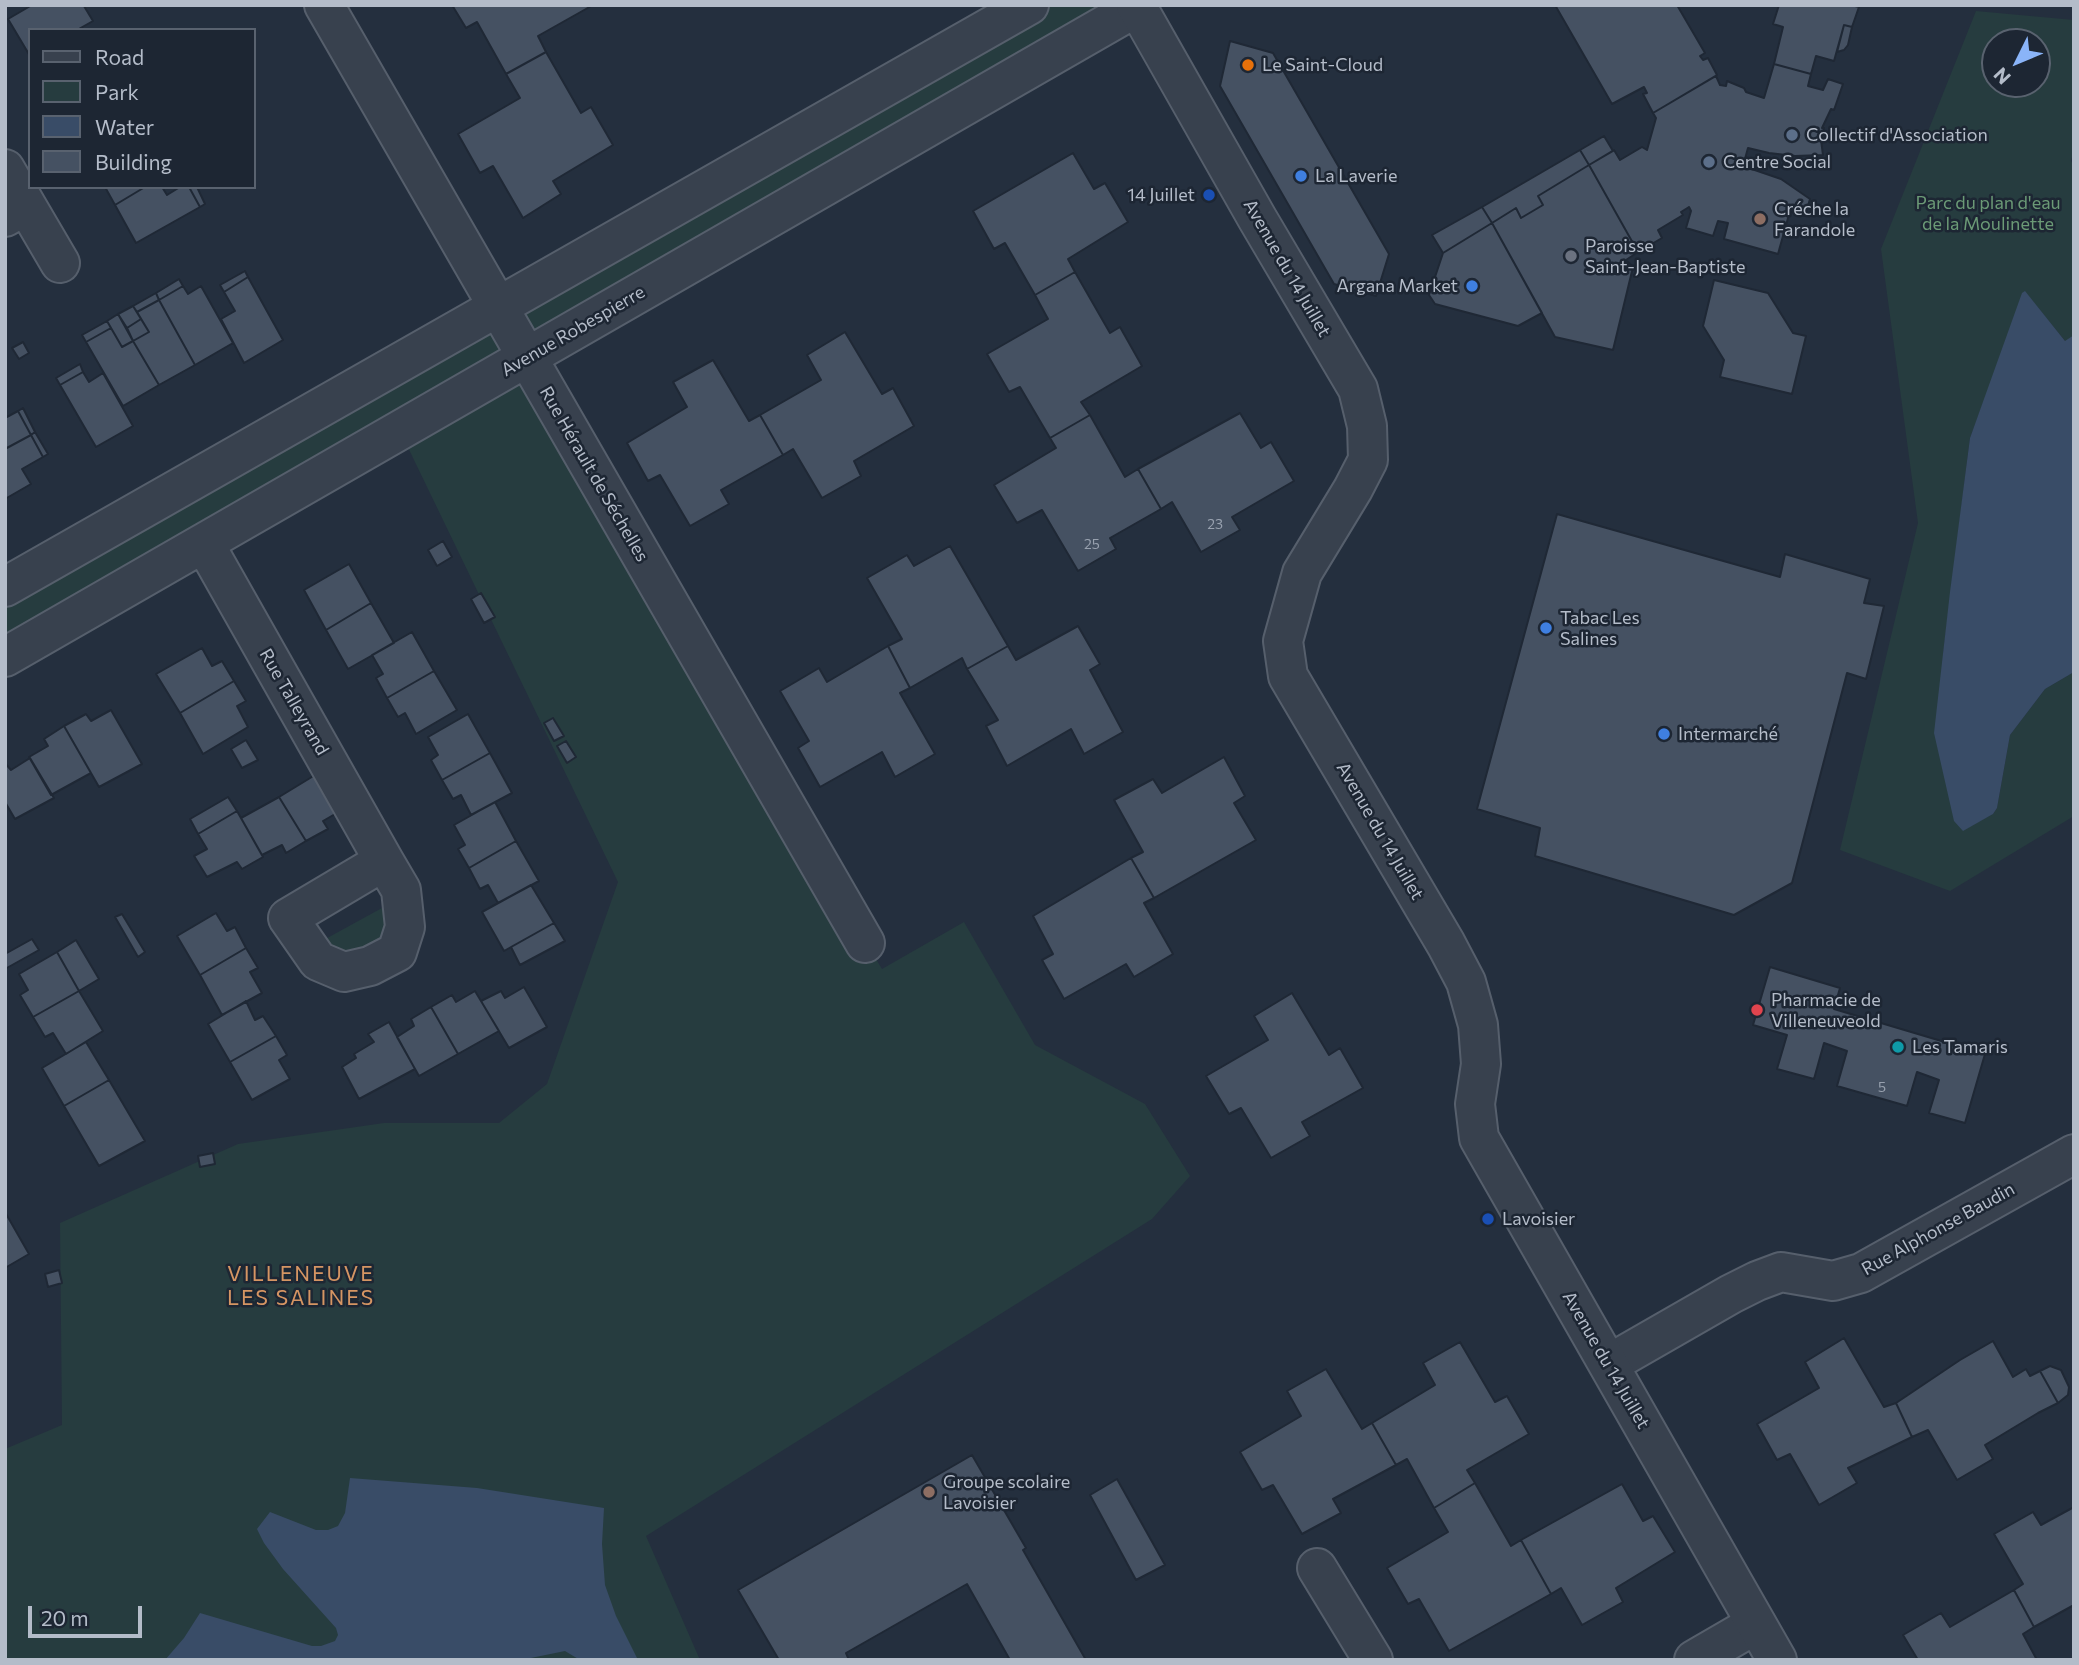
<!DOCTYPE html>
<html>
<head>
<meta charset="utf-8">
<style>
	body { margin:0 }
	#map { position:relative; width:2079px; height:1665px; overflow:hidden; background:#242f3e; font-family:Commissioner,sans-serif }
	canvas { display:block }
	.frame { position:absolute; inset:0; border:7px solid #b4bcc9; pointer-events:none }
	.legend { position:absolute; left:28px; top:28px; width:228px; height:161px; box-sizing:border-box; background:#1d2633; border:2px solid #59626f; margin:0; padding:9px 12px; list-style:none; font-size:21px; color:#b4bcc9 }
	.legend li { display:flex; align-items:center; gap:14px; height:35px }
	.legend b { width:35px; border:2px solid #59626f }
	.north { position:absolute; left:1981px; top:28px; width:70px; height:70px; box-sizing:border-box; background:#1d2633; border:2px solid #59626f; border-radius:50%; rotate:227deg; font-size:19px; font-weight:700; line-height:28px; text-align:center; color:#b4bcc9 }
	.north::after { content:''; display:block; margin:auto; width:24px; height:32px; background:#8ab4f8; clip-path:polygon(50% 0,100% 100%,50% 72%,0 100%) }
	.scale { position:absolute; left:28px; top:1606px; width:114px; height:32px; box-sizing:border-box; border:4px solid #b4bcc9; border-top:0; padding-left:9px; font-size:21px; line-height:24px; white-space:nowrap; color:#b4bcc9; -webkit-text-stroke:5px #1d2633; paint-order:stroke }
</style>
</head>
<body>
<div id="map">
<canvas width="2079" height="1665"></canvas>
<div class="frame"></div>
<ul class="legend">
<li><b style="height:9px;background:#38414e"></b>Road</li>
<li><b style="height:19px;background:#263c3f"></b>Park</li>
<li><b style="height:19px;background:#394c67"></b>Water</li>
<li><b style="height:19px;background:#455162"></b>Building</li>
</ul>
<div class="north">N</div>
<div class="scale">20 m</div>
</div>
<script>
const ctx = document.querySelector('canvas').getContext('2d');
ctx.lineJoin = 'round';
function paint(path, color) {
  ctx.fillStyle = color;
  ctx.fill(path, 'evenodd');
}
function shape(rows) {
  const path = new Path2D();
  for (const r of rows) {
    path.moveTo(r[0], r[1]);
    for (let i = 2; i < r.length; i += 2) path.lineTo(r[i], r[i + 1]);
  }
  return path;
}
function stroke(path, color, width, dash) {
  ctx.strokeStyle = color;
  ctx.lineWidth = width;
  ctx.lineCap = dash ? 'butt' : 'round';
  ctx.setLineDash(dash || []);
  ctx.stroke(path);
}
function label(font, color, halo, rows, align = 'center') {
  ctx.font = font + ' Commissioner,sans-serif';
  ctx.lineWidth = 5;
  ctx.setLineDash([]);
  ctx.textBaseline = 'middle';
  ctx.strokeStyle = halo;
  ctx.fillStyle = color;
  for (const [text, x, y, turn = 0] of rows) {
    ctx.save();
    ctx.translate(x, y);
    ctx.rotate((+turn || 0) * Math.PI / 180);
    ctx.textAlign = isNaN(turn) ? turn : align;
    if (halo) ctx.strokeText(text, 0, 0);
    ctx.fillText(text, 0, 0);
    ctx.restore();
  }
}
paint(shape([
	[1029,5,1140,5,518,363,882,969,964,922,1035,1045,1145,1104,1190,1176,1152,1219,646,1536,700,1660,5,1660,5,1449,62,1425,60,1223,238,1144,384,1123,499,1123,547,1084,618,882,400,431,5,657,5,588],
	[1976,11,2074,20,2074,149,2071,161,2074,166,2074,335,2066,342,2025,292,1970,438,1943,655,1963,830,1993,814,1997,808,2010,735,2045,689,2074,672,2074,816,1950,891,1840,850,1918,523,1881,249],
	[1995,42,2037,42,2037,84,1995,84],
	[402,897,370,966,309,948]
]), '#263c3f');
paint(shape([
	[2025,291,2065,341,2074,335,2074,672,2045,689,2010,735,1997,808,1993,814,1963,831,1954,821,1934,733,1950,592,1970,438,2022,293],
	[350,1478,477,1488,604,1508,602,1544,605,1585,616,1616,638,1660,580,1660,565,1651,521,1660,165,1660,184,1638,200,1613,312,1646,321,1646,335,1641,338,1635,336,1628,283,1569,264,1543,257,1529,270,1512,316,1530,328,1530,338,1526,345,1513]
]), '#394c67');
const building = shape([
	[32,5,86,5,84,6,93,21,77,30,30,30,30,56,8,19,32,5],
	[452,5,593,5,538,36,546,52,506,74,477,22,466,28,452,5],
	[1555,5,1677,5,1705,53,1700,56,1703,60,1708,58,1717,75,1653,113,1643,94,1647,93,1644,87,1612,104,1555,5],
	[1779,5,1851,5,1859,7,1852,27,1844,25,1834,61,1816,56,1811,74,1774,64,1783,27,1773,24,1779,5],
	[1844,25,1852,27,1848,45,1844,50,1837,52,1844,25],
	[1230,41,1273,53,1389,254,1376,296,1334,284,1220,86,1230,41],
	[546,52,581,113,591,107,613,145,553,181,561,194,523,218,493,166,480,173,458,134,520,98,506,74,546,52],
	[1774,64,1811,74,1808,86,1823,90,1828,79,1843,84,1834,110,1831,109,1822,128,1824,128,1821,140,1823,155,1795,156,1769,153,1748,148,1743,166,1781,179,1810,199,1805,216,1790,211,1778,254,1724,239,1728,223,1718,221,1713,236,1686,228,1691,211,1689,207,1681,212,1683,215,1658,230,1662,238,1638,252,1589,165,1614,150,1620,160,1642,147,1647,150,1656,118,1653,113,1716,76,1720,85,1726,86,1727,81,1744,88,1746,92,1764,98,1774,64],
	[1604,136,1613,151,1589,165,1580,150,1604,136],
	[1580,150,1589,165,1538,196,1543,205,1521,218,1516,208,1492,223,1482,207,1580,150],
	[1073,153,1094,189,1105,183,1128,222,1068,259,1075,272,1035,295,1005,243,994,249,973,211,1073,153],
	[1589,165,1638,252,1626,260,1633,267,1613,350,1555,337,1492,223,1516,208,1521,218,1543,205,1538,196,1589,165],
	[105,187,145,187,115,205,105,187],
	[145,187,162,187,167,195,180,187,189,187,200,207,136,243,115,205,145,187],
	[189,187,197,187,205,204,200,207,189,187],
	[1482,207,1492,223,1443,253,1432,235,1482,207],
	[1492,223,1542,313,1518,326,1435,304,1429,295,1443,253,1492,223],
	[245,271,248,277,224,292,220,285,245,271],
	[1075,272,1110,333,1120,327,1142,366,1081,402,1090,415,1050,438,1020,387,1009,392,987,354,1048,319,1035,295,1075,272],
	[248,277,283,340,244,363,221,319,235,311,224,292,248,277],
	[179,279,183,286,159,300,156,293,179,279],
	[1714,280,1768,293,1793,333,1806,336,1792,394,1720,377,1724,360,1703,326,1714,280],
	[183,286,188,294,201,286,233,343,195,365,159,300,183,286],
	[156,293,159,300,137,312,133,306,156,293],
	[159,300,195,365,159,385,133,341,149,332,137,312,159,300],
	[133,306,141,319,127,328,118,314,133,306],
	[118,314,133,341,122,347,107,321,118,314],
	[141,319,149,332,133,341,127,328,141,319],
	[107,321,111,328,86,342,82,335,107,321],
	[111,328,122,347,133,341,159,385,123,406,86,342,111,328],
	[845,332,882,394,893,388,914,426,854,461,861,476,822,498,793,449,783,455,760,415,821,380,807,355,845,332],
	[23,342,29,353,19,359,12,348,23,342],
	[713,360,749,421,760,415,783,455,721,490,729,504,690,526,660,475,648,481,627,443,687,407,673,382,713,360],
	[80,364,83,372,60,385,56,378,80,364],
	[83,372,89,382,103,373,133,426,96,447,60,385,83,372],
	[23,408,35,432,31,435,18,411,23,408],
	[18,411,31,435,5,449,5,418,18,411],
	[1240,413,1261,448,1271,442,1294,481,1232,517,1240,530,1201,552,1172,502,1161,509,1138,469,1240,413],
	[1090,415,1125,477,1138,469,1161,509,1110,538,1116,549,1078,571,1042,510,1017,523,994,485,1056,448,1050,438,1090,415],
	[35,432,48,454,43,457,31,435,35,432],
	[31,435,43,457,22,469,31,484,5,499,5,449,31,435],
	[1557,514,1780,577,1785,554,1870,579,1864,603,1884,606,1866,679,1847,673,1792,883,1734,915,1535,856,1540,828,1477,809,1557,514],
	[443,541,452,557,437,566,428,550,443,541],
	[950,546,1008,646,967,669,962,658,910,688,888,646,902,639,867,578,907,555,914,566,950,546],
	[349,564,371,603,326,630,304,590,349,564],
	[481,593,495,617,484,623,471,599,481,593],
	[371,603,394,643,348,669,326,630,371,603],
	[1078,626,1100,664,1090,670,1123,732,1084,754,1071,729,1007,766,986,726,998,720,967,669,1008,646,1016,660,1078,626],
	[412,632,434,671,387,698,376,678,383,674,372,655,412,632],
	[888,646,910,688,900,693,935,754,895,777,882,752,820,787,798,748,809,741,780,691,819,668,827,682,888,646],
	[202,648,212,666,222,661,234,681,180,713,156,674,202,648],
	[434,671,457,710,416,734,405,713,398,717,387,698,434,671],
	[234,681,246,701,237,706,248,727,203,754,180,713,234,681],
	[111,710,142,764,99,787,64,726,86,714,91,721,111,710],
	[468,714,490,753,442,780,431,760,438,755,428,737,468,714],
	[553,718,564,736,554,741,544,723,553,718],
	[64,726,91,773,51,795,29,757,48,746,44,739,64,726],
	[246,740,258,760,242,768,231,749,246,740],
	[566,741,576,757,567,763,557,746,566,741],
	[490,753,512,793,471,815,461,795,453,799,442,780,490,753],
	[1224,757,1245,796,1234,803,1256,840,1154,898,1131,858,1143,852,1114,800,1153,779,1162,793,1224,757],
	[30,758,54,798,15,819,5,802,5,763,11,770,30,758],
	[320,772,342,810,323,821,328,829,306,841,279,797,320,772],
	[228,797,237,811,198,834,190,819,228,797],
	[279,797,306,841,286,853,282,845,262,855,241,818,279,797],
	[495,802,516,841,469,868,458,849,465,845,454,825,495,802],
	[237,811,263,857,242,869,237,862,207,877,194,856,207,849,198,834,237,811],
	[516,841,539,881,498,903,488,885,480,889,469,868,516,841],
	[1131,858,1154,898,1144,903,1173,954,1134,977,1126,964,1064,999,1042,960,1053,954,1033,916,1131,858],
	[531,885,554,923,504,951,482,912,531,885],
	[216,913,227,931,235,927,246,948,200,975,177,936,216,913],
	[122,914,145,952,138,957,115,917,122,914],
	[554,923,565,941,520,965,511,947,554,923],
	[32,939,39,950,5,969,5,954,32,939],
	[76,940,99,979,79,991,57,952,76,940],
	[246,948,258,968,250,972,262,993,222,1015,200,975,246,948],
	[57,952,79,991,33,1017,20,995,28,990,19,974,57,952],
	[1770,967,1840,988,1834,1009,1985,1054,1965,1123,1929,1113,1939,1080,1917,1072,1907,1106,1837,1086,1847,1051,1824,1043,1814,1079,1777,1069,1787,1035,1753,1025,1770,967],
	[524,987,547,1027,509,1048,481,1001,501,991,505,998,524,987],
	[79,991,103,1031,66,1054,53,1033,45,1037,33,1017,79,991],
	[475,991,499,1031,458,1054,431,1007,452,995,456,1002,475,991],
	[1292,993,1329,1055,1340,1048,1363,1088,1302,1122,1310,1136,1271,1158,1241,1108,1229,1114,1206,1076,1268,1040,1254,1016,1292,993],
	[246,1001,255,1020,263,1016,276,1036,230,1062,208,1024,246,1001],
	[431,1007,458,1054,419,1076,397,1037,414,1026,411,1019,431,1007],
	[389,1022,415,1069,359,1099,342,1067,356,1058,354,1054,374,1042,368,1034,389,1022],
	[276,1036,287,1055,279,1060,290,1079,252,1100,230,1062,276,1036],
	[86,1042,109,1080,64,1106,42,1068,86,1042],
	[109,1080,145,1141,99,1166,64,1106,109,1080],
	[213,1153,215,1164,200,1167,198,1156,213,1153],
	[5,1212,29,1254,5,1268,5,1212],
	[59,1270,62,1283,48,1287,45,1274,59,1270],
	[1844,1338,1884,1407,1896,1403,1912,1437,1848,1468,1857,1483,1819,1505,1790,1454,1777,1460,1757,1424,1819,1388,1805,1362,1844,1338],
	[1993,1341,2013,1377,2026,1369,2030,1376,2040,1371,2058,1403,2038,1413,1985,1445,1993,1459,1957,1480,1928,1430,1912,1437,1896,1403,1960,1360,1993,1341],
	[1460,1342,1495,1402,1507,1396,1529,1434,1467,1470,1475,1483,1434,1508,1407,1459,1396,1465,1372,1423,1435,1385,1423,1363,1460,1342],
	[2050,1366,2061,1370,2069,1387,2068,1395,2058,1403,2040,1371,2050,1366],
	[1326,1369,1362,1429,1372,1423,1396,1465,1333,1499,1341,1513,1302,1534,1273,1485,1262,1490,1240,1452,1301,1416,1287,1391,1326,1369],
	[972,1455,1026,1548,1023,1550,1086,1660,1010,1660,967,1584,846,1653,849,1660,779,1660,738,1590,972,1455],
	[1117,1479,1165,1565,1136,1580,1090,1495,1117,1479],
	[1475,1483,1511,1546,1521,1540,1551,1594,1449,1651,1419,1599,1408,1604,1387,1568,1448,1532,1434,1508,1475,1483],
	[1622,1484,1643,1521,1653,1516,1675,1552,1616,1588,1623,1602,1582,1625,1561,1588,1551,1594,1521,1540,1622,1484],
	[2074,1507,2074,1605,2034,1627,2014,1590,2023,1584,1994,1534,2033,1512,2041,1525,2074,1507],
	[2014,1590,2034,1627,2023,1634,2037,1660,1918,1660,1903,1635,1941,1613,1950,1627,2014,1590]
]);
paint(building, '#455162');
stroke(building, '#1f2835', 2);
const minor = shape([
	[324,5,865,943],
	[5,169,26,205,5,217],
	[26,205,60,263],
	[204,543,384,861,288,918,318,961,344,972,370,966,397,952,405,927,401,890,384,861],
	[5,587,1029,5],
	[5,657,1140,5],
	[1609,1364,1731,1294,1757,1281,1781,1272,1833,1281,1861,1273,2074,1154],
	[1317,1568,1373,1660],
	[1694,1660,1756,1624]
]);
const tertiary = shape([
	[1136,5,1257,218,1358,389,1367,426,1368,460,1353,489,1302,573,1283,641,1288,676,1446,944,1466,982,1478,1025,1481,1064,1475,1104,1479,1138,1777,1660]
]);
stroke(minor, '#565f6c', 42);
stroke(tertiary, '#565f6c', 42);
stroke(minor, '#38414e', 38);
stroke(tertiary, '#38414e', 38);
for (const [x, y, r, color] of [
	[1248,65,7,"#e8710a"],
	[1792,135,7,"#5c6f8a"],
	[1709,162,7,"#5c6f8a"],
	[1301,176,7,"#3f7fe0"],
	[1209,195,7,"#1a4fb4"],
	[1760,219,7,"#8d6e63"],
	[1571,256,7,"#6b7280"],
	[1472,286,7,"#3f7fe0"],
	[1546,628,7,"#3f7fe0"],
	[1664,734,7,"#3f7fe0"],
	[1757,1010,7,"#e0444e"],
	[1898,1047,7,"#0f9aa8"],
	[1488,1219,7,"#1a4fb4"],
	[929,1492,7,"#8d6e63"]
]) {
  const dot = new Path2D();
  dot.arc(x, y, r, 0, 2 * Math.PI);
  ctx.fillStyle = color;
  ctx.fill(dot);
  stroke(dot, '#1d2633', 2.5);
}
label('14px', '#98a1af', null, [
	["23",1215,524],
	["25",1092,544],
	["5",1882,1087]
]);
label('18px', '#b4bcc9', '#1d2633', [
	["Le Saint-Cloud",1262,65],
	["Collectif d'Association",1806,135],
	["Centre Social",1723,162],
	["La Laverie",1315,176],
	["14 Juillet",1195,195,"right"],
	["Créche la",1774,209],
	["Farandole",1774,230],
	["Paroisse",1585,246],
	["Saint-Jean-Baptiste",1585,267],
	["Argana Market",1458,286,"right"],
	["Tabac Les",1560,618],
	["Salines",1560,639],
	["Intermarché",1678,734],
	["Pharmacie de",1771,1000],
	["Villeneuveold",1771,1021],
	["Les Tamaris",1912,1047],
	["Lavoisier",1502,1219],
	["Groupe scolaire",943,1482],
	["Lavoisier",943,1503]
], 'left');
label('18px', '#6b9a76', '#1d2633', [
	["Parc du plan d'eau",1988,203],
	["de la Moulinette",1988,224]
]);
label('18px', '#b4bcc9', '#1d2633', [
	["Avenue du 14 Juillet",1287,268,60],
	["Avenue Robespierre",573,331,-30],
	["Rue Hérault de Séchelles",594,474,60],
	["Rue Talleyrand",294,702,60],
	["Avenue du 14 Juillet",1380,831,60],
	["Rue Alphonse Baudin",1938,1229,-29],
	["Avenue du 14 Juillet",1606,1360,60]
]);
ctx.letterSpacing = '2px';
label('21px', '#d59563', '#1d2633', [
	["VILLENEUVE",301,1274],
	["LES SALINES",301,1298]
]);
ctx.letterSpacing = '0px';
</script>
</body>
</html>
